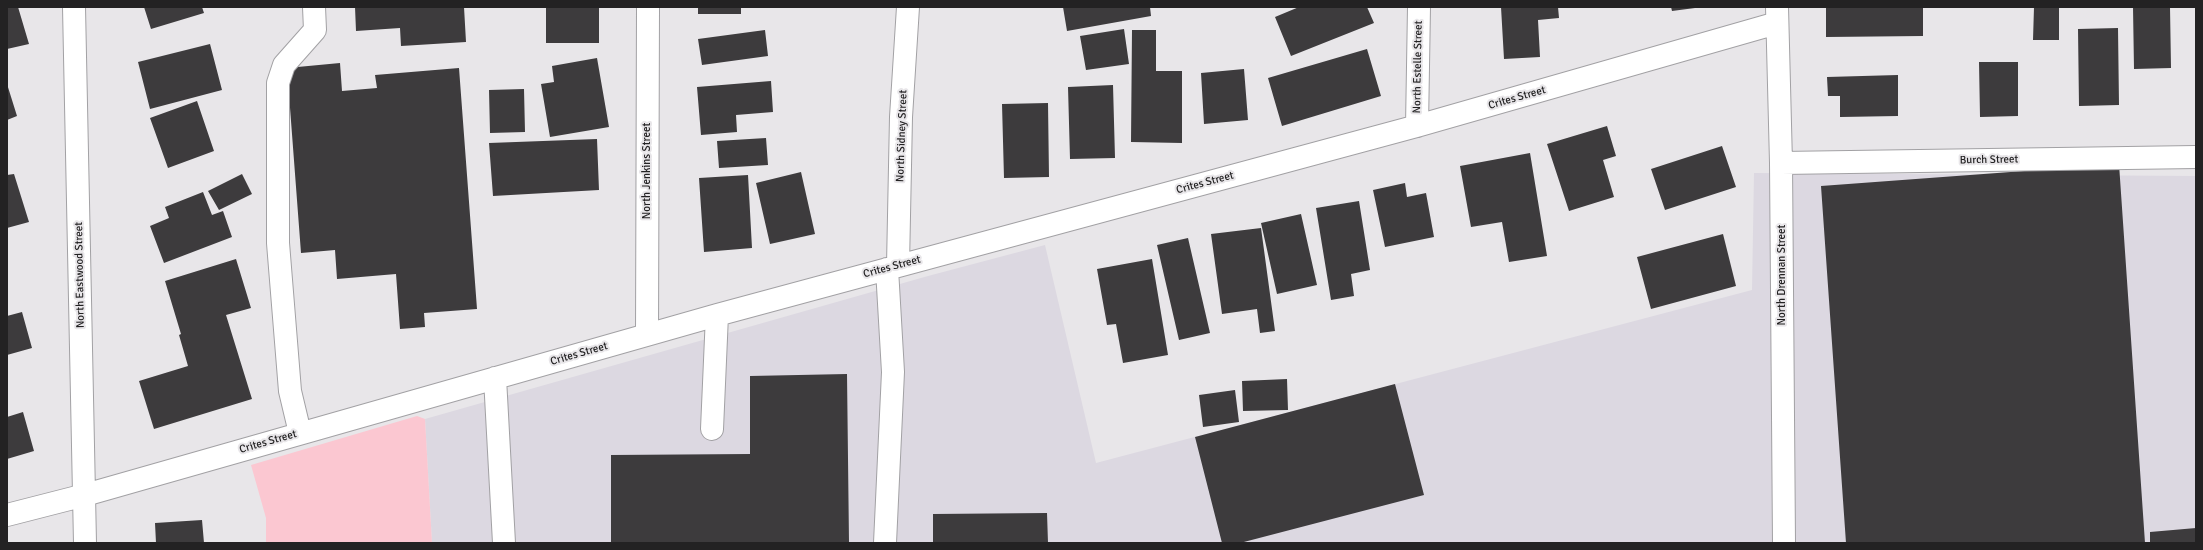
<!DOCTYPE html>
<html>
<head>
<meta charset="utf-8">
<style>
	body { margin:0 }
	#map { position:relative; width:2203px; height:550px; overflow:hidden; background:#e8e6e9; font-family:Signika,sans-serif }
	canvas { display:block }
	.frame { position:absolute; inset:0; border:8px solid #232223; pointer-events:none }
</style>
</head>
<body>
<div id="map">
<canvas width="2203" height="550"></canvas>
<div class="frame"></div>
</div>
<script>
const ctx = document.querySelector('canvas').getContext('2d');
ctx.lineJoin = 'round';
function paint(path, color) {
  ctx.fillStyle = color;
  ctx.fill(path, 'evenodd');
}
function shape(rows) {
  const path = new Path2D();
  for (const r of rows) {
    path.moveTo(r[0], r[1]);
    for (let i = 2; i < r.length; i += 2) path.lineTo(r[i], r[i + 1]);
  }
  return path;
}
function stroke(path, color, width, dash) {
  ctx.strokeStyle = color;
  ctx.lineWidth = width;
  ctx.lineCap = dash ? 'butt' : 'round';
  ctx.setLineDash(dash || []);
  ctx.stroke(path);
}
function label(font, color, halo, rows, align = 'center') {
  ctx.font = font + ' Signika,sans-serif';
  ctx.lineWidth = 4;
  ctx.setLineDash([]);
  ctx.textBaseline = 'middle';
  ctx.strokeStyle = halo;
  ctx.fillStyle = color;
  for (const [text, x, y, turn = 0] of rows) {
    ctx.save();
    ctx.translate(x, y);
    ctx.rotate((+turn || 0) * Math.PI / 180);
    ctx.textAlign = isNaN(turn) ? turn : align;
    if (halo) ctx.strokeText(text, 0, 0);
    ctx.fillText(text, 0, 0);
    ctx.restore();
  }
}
paint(shape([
	[1754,173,2196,176,2196,543,432,543,425,419,928,276,1045,245,1096,463,1752,290]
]), '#dcd8e1');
paint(shape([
	[417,416,425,419,432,543,266,543,266,518,251,465]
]), '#fbc7d1');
paint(shape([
	[7,7,18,7,29,44,7,49],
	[144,7,202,7,204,13,151,29],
	[355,7,464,7,466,42,401,46,400,28,356,31],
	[546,7,599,7,599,43,546,43],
	[698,7,741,7,741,14,698,14],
	[1063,7,1150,7,1151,16,1067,31],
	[1299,7,1367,7,1374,23,1291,56,1275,17],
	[1501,7,1558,7,1559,18,1538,20,1540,57,1504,59],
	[1671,7,1695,7,1695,8,1672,11],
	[1826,7,1923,7,1923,36,1826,37],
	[2034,7,2059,7,2059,40,2033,40],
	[2133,7,2170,7,2171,68,2134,69],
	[2118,28,2119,105,2079,106,2078,29],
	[1124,29,1129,64,1086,70,1080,36],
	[765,30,768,56,702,65,698,39],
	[1132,30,1156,30,1156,71,1182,71,1182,143,1131,142],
	[210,44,222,90,150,109,138,62],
	[1367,49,1381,96,1282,126,1268,78],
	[597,58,609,127,550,137,541,84,554,82,552,66],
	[1979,62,2018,62,2018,116,1980,117],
	[340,63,342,91,377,88,375,75,459,68,477,309,424,313,425,327,400,329,396,274,337,279,335,250,301,253,287,68],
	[1244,69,1248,120,1204,124,1201,73],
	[1898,75,1898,116,1840,117,1840,96,1828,96,1827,77],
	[771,81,773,112,736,115,737,132,701,135,697,87],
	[7,84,17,116,7,120],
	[1113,85,1115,158,1070,159,1068,87],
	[524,89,525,132,490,133,489,90],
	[197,101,214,151,168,168,150,118],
	[1048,103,1049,177,1004,178,1002,104],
	[1607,126,1616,156,1603,160,1614,197,1569,211,1547,144],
	[766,138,768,165,719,168,717,141],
	[597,139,599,190,493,196,489,143],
	[1722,146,1736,187,1665,210,1651,169],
	[1530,153,1547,256,1509,262,1502,222,1471,227,1460,166],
	[2119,164,2145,543,1846,543,1821,186],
	[801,172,815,234,770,244,756,183],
	[14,174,29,222,7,228,7,175],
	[242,174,252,194,219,210,208,191],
	[748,175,752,248,704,252,699,178],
	[1405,183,1407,197,1426,193,1434,237,1385,247,1373,190],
	[203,192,212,215,223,211,232,237,164,263,150,226,169,218,165,207],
	[1359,201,1370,270,1351,274,1354,296,1331,300,1316,208],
	[1301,214,1317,285,1277,294,1261,223],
	[1261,228,1275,331,1260,333,1257,309,1222,314,1211,234],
	[1723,234,1736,286,1651,309,1637,257],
	[1188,238,1210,333,1179,340,1157,245],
	[236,259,251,308,226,315,252,399,154,429,139,381,188,366,179,335,181,334,165,281],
	[1152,259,1168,355,1123,363,1116,324,1107,325,1097,269],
	[22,312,32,348,7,355,7,316],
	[847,374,849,543,611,543,611,455,750,454,750,376],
	[1287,379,1288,410,1243,411,1242,381],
	[1395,384,1424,495,1240,543,1222,543,1195,437],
	[1235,390,1239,422,1203,427,1199,395],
	[23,412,34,451,7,459,7,417],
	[1047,513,1048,543,933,543,933,514],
	[202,520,204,543,156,543,155,523],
	[2196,528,2196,543,2150,543,2150,532]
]), '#3d3b3d');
const minor = shape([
	[74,7,85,543],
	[1777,7,1781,163,1784,543],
	[1417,126,1419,7],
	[1781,163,2196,157],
	[898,265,901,117,908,7],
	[647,334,648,7],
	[495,378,504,543],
	[712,429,717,315],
	[300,433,290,391,278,243,278,83,284,65,315,30,314,7],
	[7,515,85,495,717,315,1417,126,1777,23],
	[885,543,893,372,887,269]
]);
stroke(minor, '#a2a1a4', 24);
stroke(minor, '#fff', 22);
label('11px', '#232223', '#e8e6e9', [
	["North Estelle Street",1418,67,-89],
	["Crites Street",1517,98,-16],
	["North Sidney Street",902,136,-88],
	["Burch Street",1989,160,-1],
	["North Jenkins Street",647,171,-90],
	["Crites Street",1205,183,-15],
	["Crites Street",892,267,-15],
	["North Eastwood Street",80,275,-91],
	["North Drennan Street",1782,275,-90],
	["Crites Street",579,354,-16],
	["Crites Street",268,442,-16]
]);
</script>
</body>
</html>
